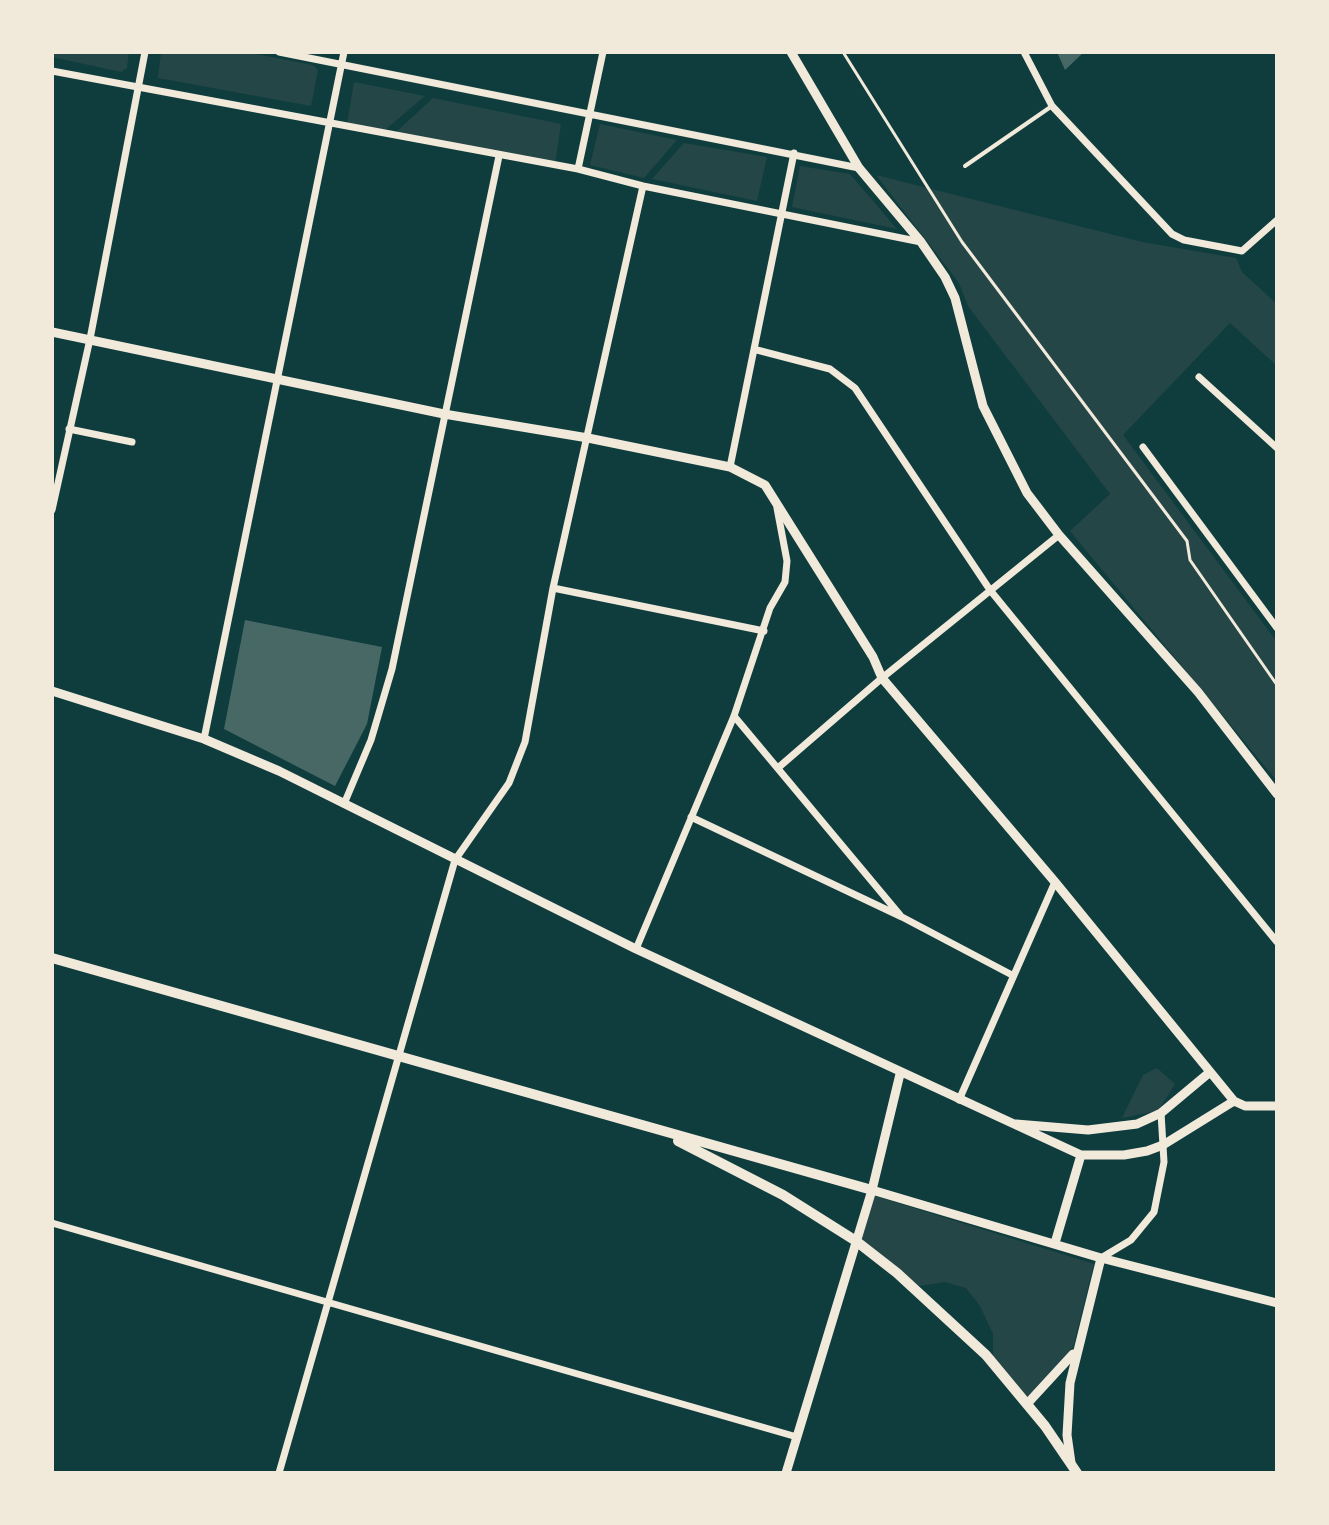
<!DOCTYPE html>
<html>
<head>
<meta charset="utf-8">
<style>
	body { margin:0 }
	#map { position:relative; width:1329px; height:1525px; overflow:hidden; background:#0f3d3e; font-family:"DejaVu Sans",sans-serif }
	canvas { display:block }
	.frame { position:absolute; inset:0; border:54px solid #f1e9da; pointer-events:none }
</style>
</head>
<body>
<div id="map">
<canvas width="1329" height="1525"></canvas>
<div class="frame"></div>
</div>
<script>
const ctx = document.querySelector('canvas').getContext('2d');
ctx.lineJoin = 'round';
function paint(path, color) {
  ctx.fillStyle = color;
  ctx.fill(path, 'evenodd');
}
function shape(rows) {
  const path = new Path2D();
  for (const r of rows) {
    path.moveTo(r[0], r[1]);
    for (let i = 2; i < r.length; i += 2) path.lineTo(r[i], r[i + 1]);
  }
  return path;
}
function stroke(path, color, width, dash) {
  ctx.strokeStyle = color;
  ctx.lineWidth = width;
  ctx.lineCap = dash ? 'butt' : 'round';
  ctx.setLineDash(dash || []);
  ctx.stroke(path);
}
paint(shape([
	[52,52,129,52,127,68,121,72,52,57],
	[161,52,245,52,313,65,318,70,311,106,158,78],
	[354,82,425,96,385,130,347,124],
	[433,98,561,124,555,165,395,133],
	[600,124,677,140,644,178,590,165],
	[684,143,767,157,757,201,652,179],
	[800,166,850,174,897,229,792,207],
	[876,175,1142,242,1236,258,1242,272,1277,304,1277,366,1230,323,1123,435,1277,642,1277,781,1070,531,1110,494,968,306,959,283],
	[1157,1068,1175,1084,1158,1111,1122,1118,1143,1075],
	[875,1196,1094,1264,1073,1347,1027,1397,993,1358,993,1334,980,1306,966,1288,945,1282,919,1286,861,1238]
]), '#244646');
paint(shape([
	[1057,52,1084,52,1065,70],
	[245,620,382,647,367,724,335,786,224,729]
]), '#486865');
stroke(shape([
	[843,52,962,242,1187,541,1190,560,1277,685]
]), '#f1e9da', 3);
stroke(shape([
	[965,166,1052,106]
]), '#f1e9da', 4);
stroke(shape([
	[279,52,859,168],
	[1024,52,1052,106,1172,234,1184,240,1242,251,1277,220],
	[52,71,578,169,643,186,921,242],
	[578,169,603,52],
	[757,350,830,369,855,388,990,590,1277,942],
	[1199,377,1277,448],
	[69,429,132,442],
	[1143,447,1277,628],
	[730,467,794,153],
	[52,510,90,339,145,52],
	[553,588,764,631],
	[734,716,900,915],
	[204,739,344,52],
	[779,767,882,678,1059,535],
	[344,804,371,740,392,669,499,156],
	[691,817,902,917,1012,975],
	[636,949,734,716,770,608,785,582,787,561,777,508],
	[959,1100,1055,882],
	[52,1223,797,1437],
	[1101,1258,1131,1240,1154,1212,1164,1162,1161,1113],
	[279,1473,455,860,509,783,525,742,553,588,643,186]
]), '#f1e9da', 7);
stroke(shape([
	[791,52,859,168,921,242,945,277,955,298,983,406,1027,493,1059,535,1198,692,1277,794],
	[52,332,444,414,588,438,730,467,765,485,873,657,882,678,1055,882,1234,1101,1245,1106,1277,1106],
	[52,691,204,739,279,771,636,949,1081,1155,1124,1155,1147,1151,1163,1145,1234,1101],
	[1016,1124,1088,1130,1137,1124,1161,1113,1210,1072],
	[872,1190,1101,1258,1277,1303],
	[1055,1243,1081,1155],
	[1027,1404,1073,1354],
	[1071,1463,1067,1435,1070,1383,1101,1258],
	[786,1473,872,1190,900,1074]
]), '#f1e9da', 9);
stroke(shape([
	[52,958,872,1190],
	[678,1141,783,1195,856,1241,897,1273,986,1355,1045,1426,1077,1473]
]), '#f1e9da', 10);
</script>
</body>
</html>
